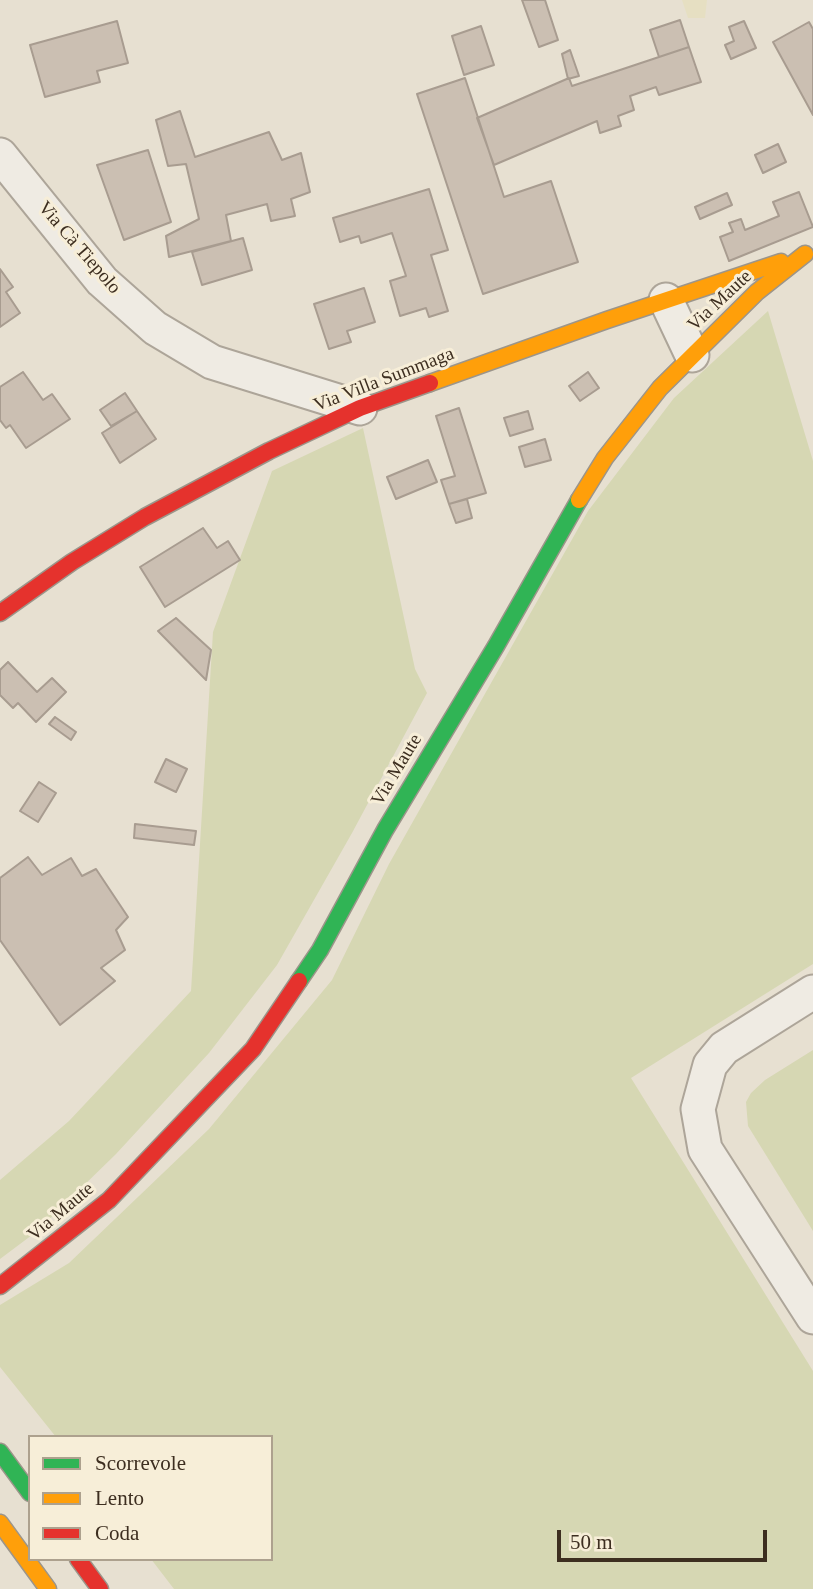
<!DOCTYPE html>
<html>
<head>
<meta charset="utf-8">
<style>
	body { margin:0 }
	#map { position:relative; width:813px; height:1589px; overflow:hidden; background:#e7e0d1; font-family:Georgia,serif }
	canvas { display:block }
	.legend { position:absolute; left:28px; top:1435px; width:245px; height:126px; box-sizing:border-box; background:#f7eed8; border:2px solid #ada18e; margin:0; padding:9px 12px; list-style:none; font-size:21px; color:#3d2e20 }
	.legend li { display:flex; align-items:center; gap:14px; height:35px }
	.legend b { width:35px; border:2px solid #ada18e }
	.scale { position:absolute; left:557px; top:1530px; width:210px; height:32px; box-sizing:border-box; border:4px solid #3d2e20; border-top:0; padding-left:9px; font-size:21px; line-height:24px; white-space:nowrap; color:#3d2e20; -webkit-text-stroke:5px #f7eed8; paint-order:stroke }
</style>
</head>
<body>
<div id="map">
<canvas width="813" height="1589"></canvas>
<ul class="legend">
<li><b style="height:9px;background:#30b455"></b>Scorrevole</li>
<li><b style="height:9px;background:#ff9f0a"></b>Lento</li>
<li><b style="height:9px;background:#e5322d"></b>Coda</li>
</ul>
<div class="scale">50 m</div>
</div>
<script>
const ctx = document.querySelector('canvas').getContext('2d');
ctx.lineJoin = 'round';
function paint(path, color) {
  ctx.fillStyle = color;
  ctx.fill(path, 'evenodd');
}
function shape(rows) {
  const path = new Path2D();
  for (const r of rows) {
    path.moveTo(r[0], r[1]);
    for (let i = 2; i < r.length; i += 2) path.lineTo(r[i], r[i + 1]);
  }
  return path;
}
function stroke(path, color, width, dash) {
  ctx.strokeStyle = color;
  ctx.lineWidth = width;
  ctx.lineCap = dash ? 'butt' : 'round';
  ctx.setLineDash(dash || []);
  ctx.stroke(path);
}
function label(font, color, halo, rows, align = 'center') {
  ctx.font = font + ' Georgia,serif';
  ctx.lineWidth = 6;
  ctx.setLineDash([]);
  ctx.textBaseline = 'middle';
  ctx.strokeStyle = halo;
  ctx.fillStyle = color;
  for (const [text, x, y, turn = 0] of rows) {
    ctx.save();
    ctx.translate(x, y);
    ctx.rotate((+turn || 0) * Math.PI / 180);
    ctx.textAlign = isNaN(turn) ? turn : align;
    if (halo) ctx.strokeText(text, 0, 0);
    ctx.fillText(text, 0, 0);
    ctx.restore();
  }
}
paint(shape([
	[682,0,707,0,705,18,688,18]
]), '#e6dfc2');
paint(shape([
	[768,311,813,461,813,964,631,1078,813,1371,813,1589,174,1589,151,1559,271,1559,271,1437,56,1437,0,1367,0,1305,69,1263,209,1129,332,980,389,864,588,511,674,398],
	[363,428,415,669,427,693,352,833,277,965,209,1053,116,1154,36,1232,0,1259,0,1180,69,1121,191,991,213,632,272,471],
	[813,1050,813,1231,748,1126,746,1102,751,1093,765,1080]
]), '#d6d7b3');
const building = shape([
	[522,0,545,0,558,40,539,47,522,0],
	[680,20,689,47,659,57,650,30,680,20],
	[117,21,128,63,97,71,100,82,45,97,30,45,117,21],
	[744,21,756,48,731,59,725,45,734,41,729,27,744,21],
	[809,22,813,29,813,115,773,42,809,22],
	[481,26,494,65,464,75,452,36,481,26],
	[689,47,701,82,659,95,656,87,630,96,634,110,618,116,621,126,600,133,597,121,494,165,477,118,569,78,572,86,689,47],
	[570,50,579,76,568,79,562,54,570,50],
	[465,78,504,197,551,181,578,262,483,294,417,94,465,78],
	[180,111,195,157,269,132,282,160,301,153,310,192,291,199,295,216,271,221,267,204,226,215,231,241,169,257,166,236,199,219,186,164,168,166,156,120,180,111],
	[778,144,786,162,763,173,755,155,778,144],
	[148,150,171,222,124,240,97,165,148,150],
	[429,189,448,250,431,255,448,311,429,317,426,308,400,316,390,281,406,276,392,233,361,243,359,236,340,242,333,218,429,189],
	[799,192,813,227,729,261,720,237,733,232,729,223,741,219,745,230,779,216,773,202,799,192],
	[727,193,732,205,700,219,695,207,727,193],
	[243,238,252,270,202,285,192,252,243,238],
	[0,269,13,287,6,292,20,313,0,327,0,269],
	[364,288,375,322,347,331,351,342,329,349,314,304,364,288],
	[23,372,43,400,52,394,70,419,26,448,10,425,6,428,0,420,0,387,23,372],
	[588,372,599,388,580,401,569,386,588,372],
	[125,393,137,411,111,426,100,410,125,393],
	[459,408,486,493,449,504,441,480,455,476,436,416,459,408],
	[137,411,156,439,120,463,102,433,137,411],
	[528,411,533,429,510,436,504,418,528,411],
	[545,439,551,460,525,467,519,447,545,439],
	[428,460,437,482,396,499,387,477,428,460],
	[467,499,472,518,456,523,449,504,467,499],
	[203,528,217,548,228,541,240,560,165,607,140,567,203,528],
	[176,618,211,650,206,680,158,631,176,618],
	[8,662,37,692,52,678,66,692,36,722,18,703,13,708,0,695,0,670,8,662],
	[55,717,76,732,71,740,49,724,55,717],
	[166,759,187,769,176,792,155,782,166,759],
	[39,782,56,793,38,822,20,811,39,782],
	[135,824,196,831,194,845,134,838,135,824],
	[28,857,42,875,71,858,82,876,96,869,128,917,116,930,125,950,101,968,115,981,60,1025,0,940,0,878,28,857]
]);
paint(building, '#cbbfb2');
stroke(building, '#a89c90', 2);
const street = shape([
	[0,155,102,281,155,328,212,362,360,408],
	[666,300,692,355],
	[813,992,724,1048,710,1065,698,1109,705,1149,813,1317]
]);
const fast = shape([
	[299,981,320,950,385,830,496,646,579,500],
	[0,1452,30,1493]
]);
const slow = shape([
	[430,383,607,320,781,262],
	[579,500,605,458,660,388,757,292,805,254],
	[0,1523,48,1589]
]);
const jam = shape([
	[0,613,72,562,145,517,269,451,360,408,430,383],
	[0,1286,109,1200,253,1049,299,981],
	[78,1559,100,1589]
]);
stroke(street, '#ada599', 37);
stroke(fast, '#9c958a', 19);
stroke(slow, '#9c958a', 19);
stroke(jam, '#9c958a', 19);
stroke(street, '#efebe3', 33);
stroke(fast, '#30b455', 16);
stroke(slow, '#ff9f0a', 16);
stroke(jam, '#e5322d', 16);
label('19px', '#3d2e20', '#f7eed8', [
	["Via Cà Tiepolo",79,248,49],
	["Via Maute",720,301,-43],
	["Via Villa Summaga",384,380,-21],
	["Via Maute",397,770,-59],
	["Via Maute",61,1212,-40]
]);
</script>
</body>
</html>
